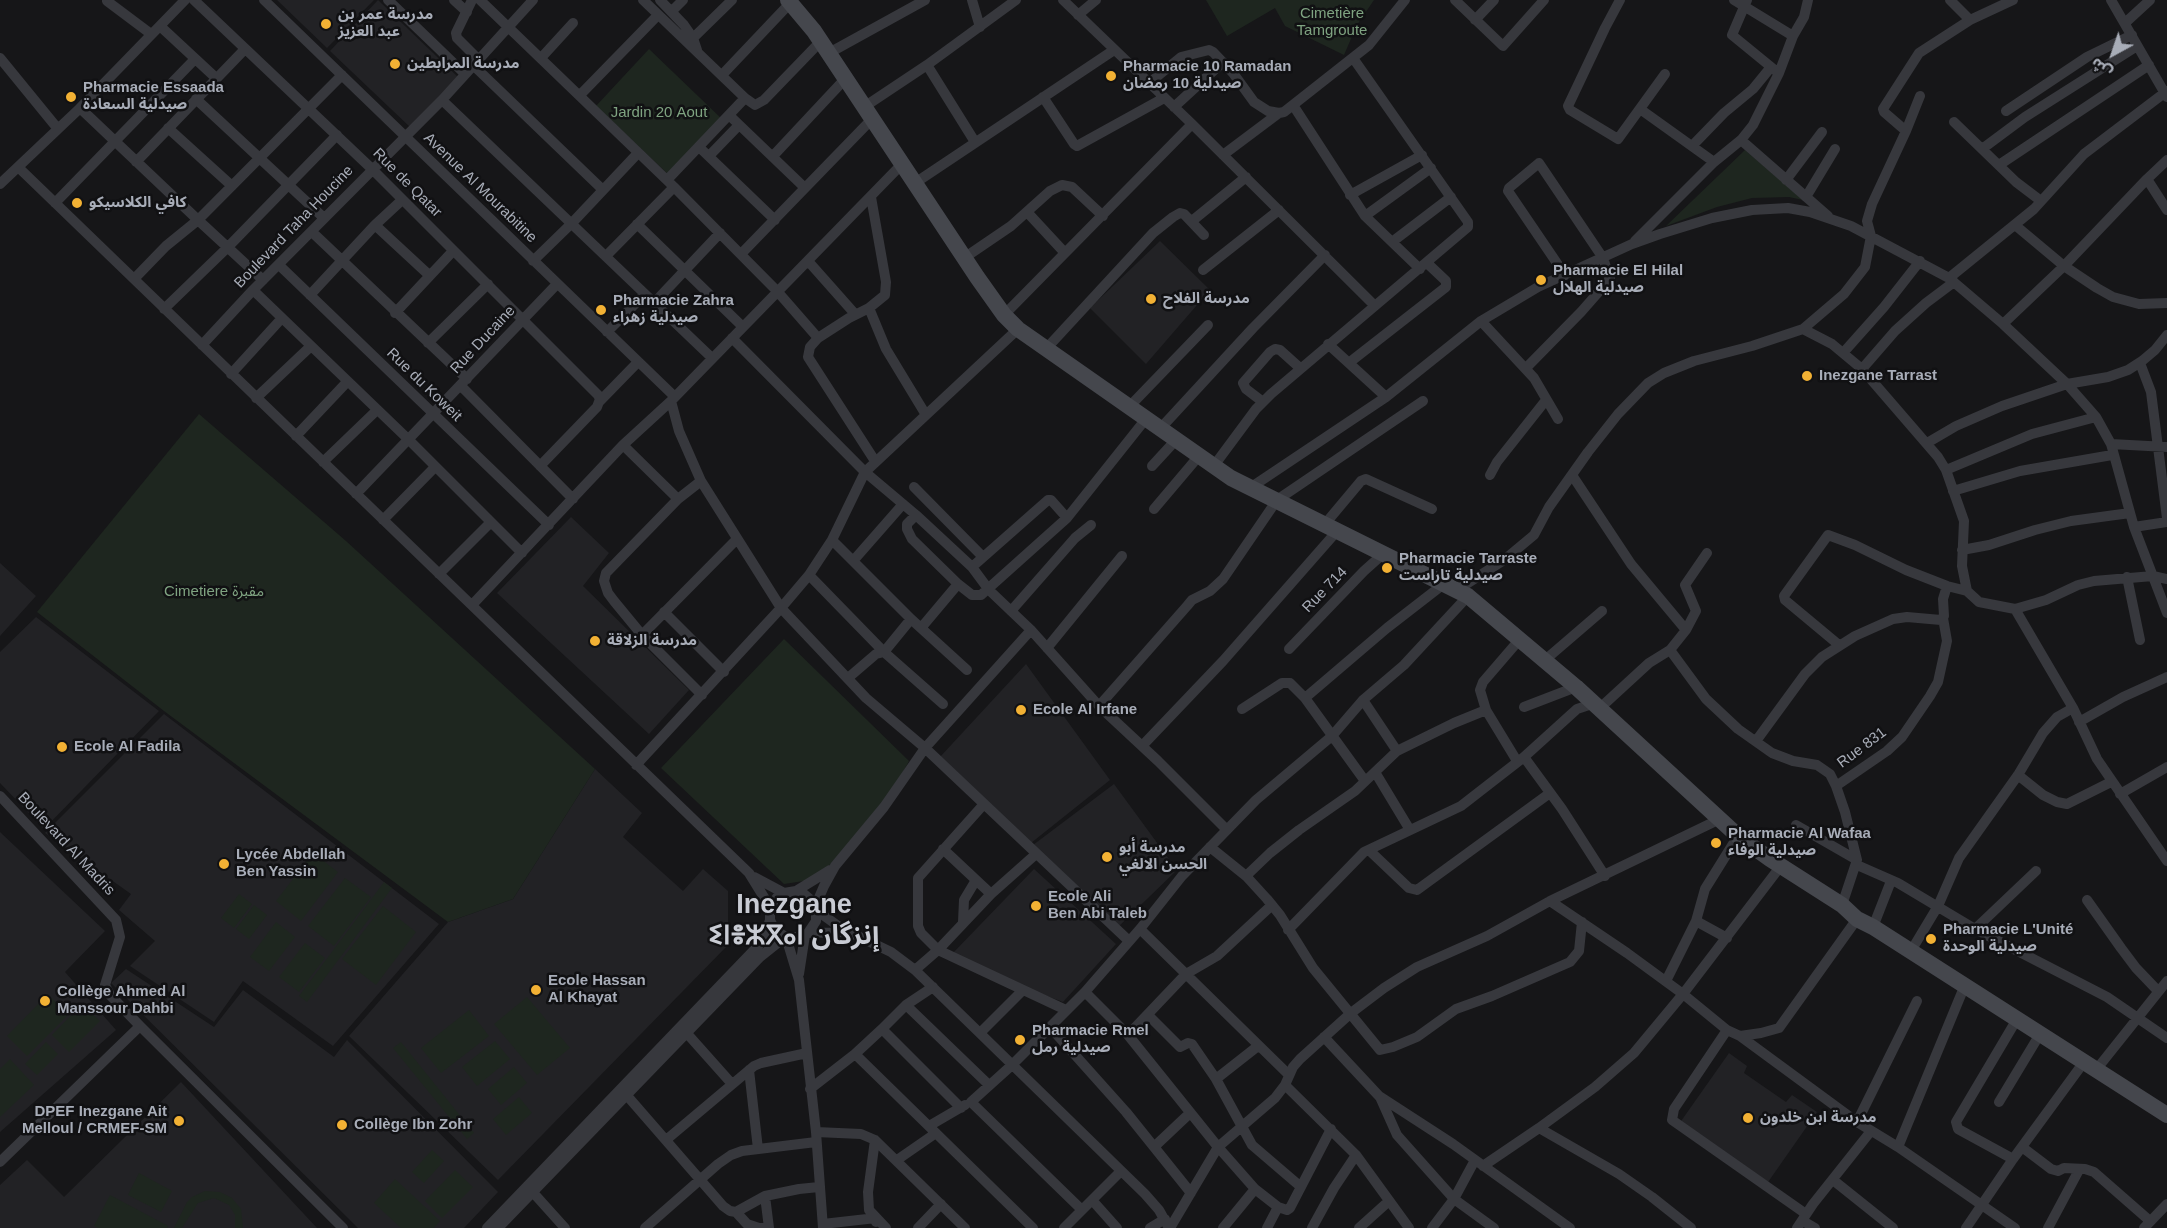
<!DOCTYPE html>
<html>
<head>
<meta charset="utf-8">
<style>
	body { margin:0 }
	#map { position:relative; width:2167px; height:1228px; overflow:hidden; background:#161618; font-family:Helvetica,"Noto Sans Arabic",sans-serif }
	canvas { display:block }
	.north { position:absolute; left:2083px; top:24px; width:60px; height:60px; -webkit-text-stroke:4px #111113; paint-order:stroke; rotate:220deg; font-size:16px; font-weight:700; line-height:24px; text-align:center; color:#a8adb8 }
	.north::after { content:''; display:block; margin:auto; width:21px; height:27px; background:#a8adb8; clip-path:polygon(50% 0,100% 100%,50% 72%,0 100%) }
</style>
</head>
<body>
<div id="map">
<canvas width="2167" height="1228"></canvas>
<div class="north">ش</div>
</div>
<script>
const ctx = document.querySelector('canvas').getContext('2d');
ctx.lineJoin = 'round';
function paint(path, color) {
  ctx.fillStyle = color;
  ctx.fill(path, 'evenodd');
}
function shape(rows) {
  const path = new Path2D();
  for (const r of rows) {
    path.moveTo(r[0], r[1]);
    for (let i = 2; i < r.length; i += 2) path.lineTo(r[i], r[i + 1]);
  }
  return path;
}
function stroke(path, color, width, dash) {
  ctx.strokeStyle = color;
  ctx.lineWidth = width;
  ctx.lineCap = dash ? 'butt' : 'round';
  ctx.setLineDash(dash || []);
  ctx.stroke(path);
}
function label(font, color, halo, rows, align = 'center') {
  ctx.font = font + ' Helvetica,"Noto Sans Arabic","Noto Sans Tifinagh",sans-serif';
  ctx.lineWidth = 5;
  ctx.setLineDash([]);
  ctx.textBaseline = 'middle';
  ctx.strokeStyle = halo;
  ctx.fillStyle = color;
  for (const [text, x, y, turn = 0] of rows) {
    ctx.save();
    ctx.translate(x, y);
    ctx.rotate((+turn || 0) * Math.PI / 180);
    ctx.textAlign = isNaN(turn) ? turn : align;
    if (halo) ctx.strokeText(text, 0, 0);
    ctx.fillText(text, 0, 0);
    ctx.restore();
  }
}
paint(shape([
	[277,0,374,0,327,48],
	[378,0,459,78,411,128,330,51],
	[1160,241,1210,290,1146,364,1090,308],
	[571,517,609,553,583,586,689,690,649,734,497,593],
	[0,563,36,596,0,636],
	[36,617,159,711,44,829,0,783,0,652],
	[1026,664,1110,780,1031,843,940,757],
	[164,714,439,924,333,1046,243,981,214,1022,130,966,155,941,119,910,131,894,45,833],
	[595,769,642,813,623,837,683,891,703,869,728,891,728,945,498,1180,349,1036,448,922,513,899],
	[1114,784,1177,870,1117,928,1033,845],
	[0,832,105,931,65,972,116,1030,0,1132],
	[1034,869,1116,944,1063,1002,953,961,952,954],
	[126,969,214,1027,243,990,334,1057,347,1040,498,1192,464,1228,358,1228,111,983],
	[1729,1053,1747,1066,1744,1073,1786,1102,1792,1095,1817,1112,1766,1185,1679,1124],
	[181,1082,317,1228,0,1228,0,1185,27,1160,64,1197]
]), '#222225');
paint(shape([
	[1206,0,1374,0,1357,25,1344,55,1285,26,1275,8,1227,36],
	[649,49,723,120,670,176,596,106],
	[1745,150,1803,200,1789,197,1752,198,1717,207,1666,226],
	[199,414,346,541,595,769,513,899,448,922,164,711,37,612],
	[784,639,909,761,886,804,817,879,784,884,661,768],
	[313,853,338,872,301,921,276,901],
	[345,878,371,897,334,946,308,926],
	[384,882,392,888,307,1002,299,996],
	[239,894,252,904,234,928,221,918],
	[254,905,267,915,249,939,236,929],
	[383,906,416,932,376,985,342,959],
	[276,922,295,937,269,971,250,957],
	[305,943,325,958,299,992,279,977],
	[48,994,68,1015,27,1056,7,1036],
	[527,997,570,1048,537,1075,494,1024],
	[82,1004,100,1021,69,1052,52,1035],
	[469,1010,489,1036,441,1073,421,1048],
	[495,1041,510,1059,477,1086,462,1067],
	[46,1042,58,1054,37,1075,25,1064],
	[401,1042,474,1133,467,1139,393,1048],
	[10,1059,34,1085,0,1117,0,1069],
	[514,1067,527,1083,501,1105,488,1089],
	[519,1097,532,1113,506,1135,493,1119],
	[432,1150,444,1161,424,1183,412,1172],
	[455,1170,473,1187,442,1218,425,1201],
	[139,1173,172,1191,161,1212,128,1195],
	[395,1179,440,1221,434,1228,401,1228,374,1203],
	[205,1191,220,1192,232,1198,241,1209,243,1228,235,1228,235,1215,229,1205,214,1198,198,1203,182,1228,174,1228,187,1202,192,1197],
	[110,1195,168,1226,167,1228,98,1228,94,1226]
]), '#1e261f');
stroke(shape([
	[194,0,372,169,598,395,600,399,597,407,540,466],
	[264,0,675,397],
	[388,0,465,74],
	[454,0,467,12],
	[472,0,456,33,457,38,478,59],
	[480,0,674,187,777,291,818,338,849,318,869,308,885,295,886,282,871,197],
	[643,0,745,98,667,180],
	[660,0,684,25,693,38,697,50],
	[972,0,980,27],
	[1063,0,1192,124,1374,305],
	[1455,0,1503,46,1544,0],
	[1620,0,1605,28,1568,106,1570,110,1618,139,1665,74],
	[1734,0,1793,36],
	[1747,0,1732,35,1776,71],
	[1950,0,1970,20],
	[2111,0,2167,97],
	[107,1,151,34],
	[672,11,683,0],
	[1078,15,1096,0],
	[1475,20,1494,0],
	[2125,23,2150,0],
	[160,26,216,78],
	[688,43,732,0],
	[829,53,925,0],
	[0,58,58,129],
	[541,58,573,23],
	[473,65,603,190],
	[927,65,975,142],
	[722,75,793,0],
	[1148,84,1181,57,1209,50,1213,52,1233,73,1254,102,1268,111,1279,113,1284,112,1369,45,1405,0],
	[580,95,658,15],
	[1920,96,1906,131,1872,204,1867,221,1871,236,1865,267,1844,294,1803,329,1832,344,1862,369,1938,457,1946,470,1964,521,1962,566,1967,591,1979,602,2015,609,2046,600,2078,585,2094,581,2153,576,2167,579],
	[1043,97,1074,144,1077,146,1164,98],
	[745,98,755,105,764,100,821,41],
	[196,99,324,218],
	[442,100,712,358],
	[1293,105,1365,216,1420,269],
	[864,107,927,65,1016,0],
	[1174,107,1223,62],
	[80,108,198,220,263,280],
	[1640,109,1714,162],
	[2006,111,2087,57,2132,35],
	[730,116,805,188,741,254],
	[1954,122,2016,182,2041,201],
	[168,128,232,186],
	[1906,131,1884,112,1883,109,1919,53,1970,20,2013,0],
	[1741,140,1828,216],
	[1692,146,1724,113,1753,89,1771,67],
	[699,147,775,220],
	[1982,149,2025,117,2137,46],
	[1223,155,1279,113],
	[709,156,739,125],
	[773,156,845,79],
	[136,162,245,49],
	[1999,165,2149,65],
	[18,167,749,873,770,907,770,920,775,930,786,937,799,937,808,933,816,921,816,910,811,900,804,894,796,891,784,893,778,896,770,907],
	[2147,179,2167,160],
	[1786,180,1822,132],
	[915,183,1114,50],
	[0,184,80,108,185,0],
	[805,188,872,119],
	[1350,195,1422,155],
	[1806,197,1835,149],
	[55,203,195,59],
	[1027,212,1065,253],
	[1365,216,1431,168],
	[1192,221,1246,177],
	[637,224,743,327],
	[375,225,429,275],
	[2015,225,2064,266,2147,179,2167,210],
	[312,232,467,379],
	[1635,241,1714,162,1741,140,1753,125,1779,73,1793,36,1804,17,1808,0],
	[1392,242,1451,197],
	[606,256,674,187],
	[964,258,1011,226,1050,191,1062,185,1072,187,1103,216],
	[533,261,572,223,638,153],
	[808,261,855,314],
	[279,265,549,525],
	[1203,270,1279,210],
	[1949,278,2034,209,2084,154,2167,91],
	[134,279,166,246,198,220,342,75],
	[253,290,409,440,522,553],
	[310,295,375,225,402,200],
	[654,303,720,233],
	[869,308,886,349,926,415],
	[164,309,227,248,337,135],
	[395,313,453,251],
	[1004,315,1192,124],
	[1481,321,1534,378,1558,419],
	[2003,324,2064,266,2097,288,2113,297,2139,304,2167,303],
	[607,332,645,294],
	[732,338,865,472,916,515,972,567,989,590,1031,630,1099,706,1158,761,1227,830],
	[818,338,810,347,808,357,875,461],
	[428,343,488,284],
	[1328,344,1386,397],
	[202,345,253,290,442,100,533,0],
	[1045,350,1153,233,1173,217,1180,213,1184,214,1204,235],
	[1843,353,1884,307,1920,261],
	[1350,362,1446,287,1446,281,1427,263],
	[2140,363,2151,392,2167,518],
	[1526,368,1581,312,1610,279,1603,258,1539,163,1509,188,1508,191,1565,275],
	[1862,369,1895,331,1926,303,1954,282],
	[231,374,282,318],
	[461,386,573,499],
	[256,398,311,346],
	[671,401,679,431,701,481,781,608,866,698,925,748,1129,941],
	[599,402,638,362],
	[1263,402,1246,389,1243,383,1270,352,1275,349,1280,350,1300,368],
	[1128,408,1208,325],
	[1159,430,1253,328,1325,255],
	[296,436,347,382],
	[1927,443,1956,426,2002,406,2067,384,2108,377,2128,370,2142,361,2155,350,2167,335],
	[2111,444,2167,447],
	[623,445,678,499],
	[323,462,377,410],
	[1152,466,1175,441],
	[1213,467,1256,409,1271,394,1468,227,1468,222,1353,58],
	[1946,470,2032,434,2096,417],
	[1490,475,1497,462,1546,400],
	[1572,475,1631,564,1686,630,1670,650],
	[701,481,678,499,606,573,604,581,608,593,614,601,642,635,702,695],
	[914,487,983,557],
	[1250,488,1386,397,1481,321,1538,287,1632,244,1660,234,1712,218,1752,210,1788,208,1810,212,1851,226,1949,278,2003,324,2067,384,2096,417,2111,444,2134,527,2167,613],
	[1953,491,2020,471,2112,455],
	[356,494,557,284],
	[1154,509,1198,457],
	[916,515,907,524,907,529,912,539,958,584,972,595,981,595,1067,518,1145,420],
	[383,520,435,467],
	[1325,524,1361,481,1366,479,1432,509],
	[2134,527,2167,522],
	[832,540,911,619,967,670],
	[1962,550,1989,545,2035,530,2071,521,2130,513],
	[853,561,903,504],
	[972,567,1048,500,1051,500,1067,518],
	[439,574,491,522],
	[809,575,884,652,943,704],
	[2127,577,2140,640],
	[1457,590,1504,560,1534,535,1549,507,1588,452,1618,414,1648,383,1664,373,1694,361,1752,346,1803,329],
	[472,605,623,445,671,401,902,164],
	[2015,609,2073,708,2097,759,2167,861],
	[1011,611,1075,538,1091,525],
	[664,612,724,672],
	[921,628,958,584],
	[1686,630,1696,611,1685,585,1707,553],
	[642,635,737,539],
	[1839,645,1785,600,1784,596,1828,535,1855,545,1906,570,1947,586],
	[1047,648,1122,556],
	[1289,649,1364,571,1383,554],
	[1545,660,1602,611],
	[848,678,876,654,884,652,911,619],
	[1305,698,1387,628,1445,583],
	[1363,700,1397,751],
	[1099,706,1187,606,1192,600,1210,591,1223,579,1277,500,1423,401],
	[1524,707,1576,687],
	[1600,708,1649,663,1670,650,1706,699,1738,729,1772,753,1793,761,1817,765,1830,774,1836,786],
	[1242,709,1282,683,1290,683,1305,698,1365,781],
	[2079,722,2123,697,2167,677],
	[1756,741,1805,674,1822,657,1855,636,1893,619,1907,617,1941,620,1944,616,1943,599,1947,586,1967,591],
	[1142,746,1223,661,1338,530],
	[1524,757,1562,809,1605,876],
	[1517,761,1486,710,1480,690,1483,682,1520,639],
	[636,765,781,608,809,575,832,540,865,472,1018,329],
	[1375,772,1410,830],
	[2018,775,2043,795,2057,802,2067,804,2111,782],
	[2120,794,2167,767],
	[0,796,116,920,120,937,105,985,110,995,140,1026],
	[984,804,918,878,918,926,921,933,938,950,1066,1010],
	[1796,825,1857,860],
	[1210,847,1246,876,1267,899,1280,915,1313,968,1380,1050,1393,1047,1417,1037,1456,1009,1492,996,1570,962,1579,951,1582,922],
	[943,849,991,894],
	[1369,850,1409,888,1417,890,1550,793],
	[1857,865,1898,883,1975,929,2107,997,2167,1038],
	[1246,876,1270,853,1299,830,1355,791,1397,751,1454,723,1486,710],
	[754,877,784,893],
	[796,891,830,870],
	[2087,900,2121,948,2136,968,2158,991],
	[1550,901,1627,953,1683,994,1727,1030,1740,1036,1857,1122,1898,1147,2015,1228],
	[1842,905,1857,860,1845,812,1836,786,1887,751,1902,737,1930,696,1938,682,1947,641,1943,618],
	[815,907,824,886,835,866,884,807,925,748,1031,630],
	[816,910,841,928,891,952,915,970,1145,1194,1159,1210,1169,1228],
	[963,922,964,900,976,880],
	[1873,927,1891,881],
	[1140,929,1289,1075],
	[1975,929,2036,871],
	[1288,930,1364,852,1461,806,1524,757,1577,709,1595,703],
	[808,933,847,932],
	[786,937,799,980,816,1132,823,1228],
	[1727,938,1696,921,1705,889,1738,836],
	[1911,951,1938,906,1959,858,2018,775,2043,733,2057,717,2073,708],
	[915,970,938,950,991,894,1036,854],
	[799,974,805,935],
	[1666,981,1696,921],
	[933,987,906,1005,882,1029,961,1108],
	[1085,992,1128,1035,1218,1147,1255,1189,1278,1207,1287,1210,1290,1208,1331,1129],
	[906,1005,989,1085],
	[1148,1015,1180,1047,1188,1043,1192,1044,1216,1079,1252,1145,1301,1187],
	[1050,1027,1126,1112,1191,1193],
	[683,1029,732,1084],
	[882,1029,855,1054,1033,1228],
	[1727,1030,1674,1109,1672,1120,1806,1214],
	[980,1033,1023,990],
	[1128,1035,1186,974,1217,956,1272,905],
	[1740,1036,1761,1033,1779,1028,1857,919],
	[1324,1037,1379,1096,1453,1144,1570,1228],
	[749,1070,758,1149],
	[2096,1070,2167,981],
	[1216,1079,1258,1046],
	[1285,1085,1356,1155,1409,1228],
	[810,1089,855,1054],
	[623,1091,723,1206,730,1211,736,1212,765,1196,799,1189,819,1187],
	[1380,1097,1397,1135,1454,1199,1494,1228],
	[1999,1102,2040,1034],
	[1857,1122,1917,1001],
	[929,1126,965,1105],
	[1539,1128,1619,1174,1652,1197,1691,1228],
	[816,1132,861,1134,875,1140,965,1228],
	[666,1140,754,1066,761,1063,807,1053],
	[875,1140,868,1192,869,1210,886,1228],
	[1154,1147,1190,1113],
	[1898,1147,1965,985],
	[2022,1147,2051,1169,2058,1171,2064,1168,2085,1169,2094,1172,2150,1221],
	[2013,1159,1958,1129,1956,1122,2017,1019],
	[897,1160,936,1133],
	[0,1162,140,1026,343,1228],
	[1483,1166,1539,1128,1595,1087,1634,1053,1683,994,1780,867],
	[1833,1180,1893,1228],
	[529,1188,565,1228],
	[765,1196,769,1228],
	[1092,1200,1117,1228],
	[1082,1210,971,1102,1012,1065,1085,992,1140,929,1182,876,1256,800,1332,736,1363,700,1404,665,1468,596],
	[736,1212,747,1224,759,1228,769,1228],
	[1803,1221,1815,1228],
	[823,1224,876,1218,876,1222],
	[487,1228,758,946,765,935,770,920],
	[498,1228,760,957,785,937],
	[645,1228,718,1164,731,1155,742,1151,816,1142],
	[918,1228,941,1204],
	[1064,1228,1121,1171],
	[1150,1228,1165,1219],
	[1170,1228,1218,1147,1275,1098,1285,1085,1293,1067,1300,1059,1351,1013,1384,988,1417,967,1487,936,1550,901,1720,819],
	[1223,1228,1255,1189],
	[1267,1228,1278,1207],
	[1312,1228,1334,1188,1356,1155],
	[1359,1228,1389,1201],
	[1432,1228,1454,1199,1475,1160],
	[1797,1228,1813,1204,1871,1131],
	[1966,1228,2013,1159,2084,1062],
	[2048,1228,2079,1170],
	[2144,1228,2167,1204]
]), '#37383d', 10);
stroke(shape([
	[788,0,814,31,977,277,1004,315,1018,329,1231,478,1468,596,1576,687,1738,836,1770,859,1842,905,1857,919,1873,927,2167,1115]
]), '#45474d', 16);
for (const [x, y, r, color] of [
	[326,24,6,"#f2b134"],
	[395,64,6,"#f2b134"],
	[1111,76,6,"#f2b134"],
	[71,97,6,"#f2b134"],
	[77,203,6,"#f2b134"],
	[1541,280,6,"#f2b134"],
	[1151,299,6,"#f2b134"],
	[601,310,6,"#f2b134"],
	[1807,376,6,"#f2b134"],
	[1387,568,6,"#f2b134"],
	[595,641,6,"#f2b134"],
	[1021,710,6,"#f2b134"],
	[62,747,6,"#f2b134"],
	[1716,843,6,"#f2b134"],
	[1107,857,6,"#f2b134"],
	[224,864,6,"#f2b134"],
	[1036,906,6,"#f2b134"],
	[1931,939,6,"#f2b134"],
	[536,990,6,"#f2b134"],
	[45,1001,6,"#f2b134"],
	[1020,1040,6,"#f2b134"],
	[1748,1118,6,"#f2b134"],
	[179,1121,6,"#f2b134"],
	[342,1125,6,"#f2b134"]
]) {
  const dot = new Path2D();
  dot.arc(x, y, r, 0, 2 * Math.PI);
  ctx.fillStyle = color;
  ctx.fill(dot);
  stroke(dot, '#111113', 2);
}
label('15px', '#7fa381', '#111113', [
	["Cimetière",1332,14],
	["Tamgroute",1332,31],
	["Jardin 20 Aout",659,113],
	["Cimetiere مقبرة",214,592]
]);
label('bold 15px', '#a8adb8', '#111113', [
	["مدرسة عمر بن",338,15],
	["عبد العزيز",338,32],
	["مدرسة المرابطين",407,64],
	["Pharmacie 10 Ramadan",1123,67],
	["صيدلية 10 رمضان",1123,84],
	["Pharmacie Essaada",83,88],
	["صيدلية السعادة",83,105],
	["كافي الكلاسيكو",89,203],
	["Pharmacie El Hilal",1553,271],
	["صيدلية الهلال",1553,288],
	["مدرسة الفلاح",1163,299],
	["Pharmacie Zahra",613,301],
	["صيدلية زهراء",613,318],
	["Inezgane Tarrast",1819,376],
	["Pharmacie Tarraste",1399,559],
	["صيدلية تاراست",1399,576],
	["مدرسة الزلاقة",607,641],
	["Ecole Al Irfane",1033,710],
	["Ecole Al Fadila",74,747],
	["Pharmacie Al Wafaa",1728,834],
	["صيدلية الوفاء",1728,851],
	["مدرسة أبو",1119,848],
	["الحسن الالغي",1119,865],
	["Lycée Abdellah",236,855],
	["Ben Yassin",236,872],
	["Ecole Ali",1048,897],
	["Ben Abi Taleb",1048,914],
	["Pharmacie L'Unité",1943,930],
	["صيدلية الوحدة",1943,947],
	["Ecole Hassan",548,981],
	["Al Khayat",548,998],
	["Collège Ahmed Al",57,992],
	["Manssour Dahbi",57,1009],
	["Pharmacie Rmel",1032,1031],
	["صيدلية رمل",1032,1048],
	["DPEF Inezgane Ait",167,1112,"right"],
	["Melloul / CRMEF-SM",167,1129,"right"],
	["مدرسة ابن خلدون",1760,1118],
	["Collège Ibn Zohr",354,1125]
], 'left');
label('15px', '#a8adb8', '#111113', [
	["Rue de Qatar",407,183,45],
	["Avenue Al Mourabitine",480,188,44],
	["Boulevard Taha Houcine",294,227,-46],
	["Rue Ducaine",483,340,-47],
	["Rue du Koweit",424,385,44],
	["Rue 714",1325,590,-46],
	["Rue 831",1862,748,-37],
	["Boulevard Al Madris",66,844,47]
]);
label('bold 27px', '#c9ccd4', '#111113', [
	["Inezgane",794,906],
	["ⵉⵏⴻⵣⴳⴰⵏ إنزگان",794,937]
]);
</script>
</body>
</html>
